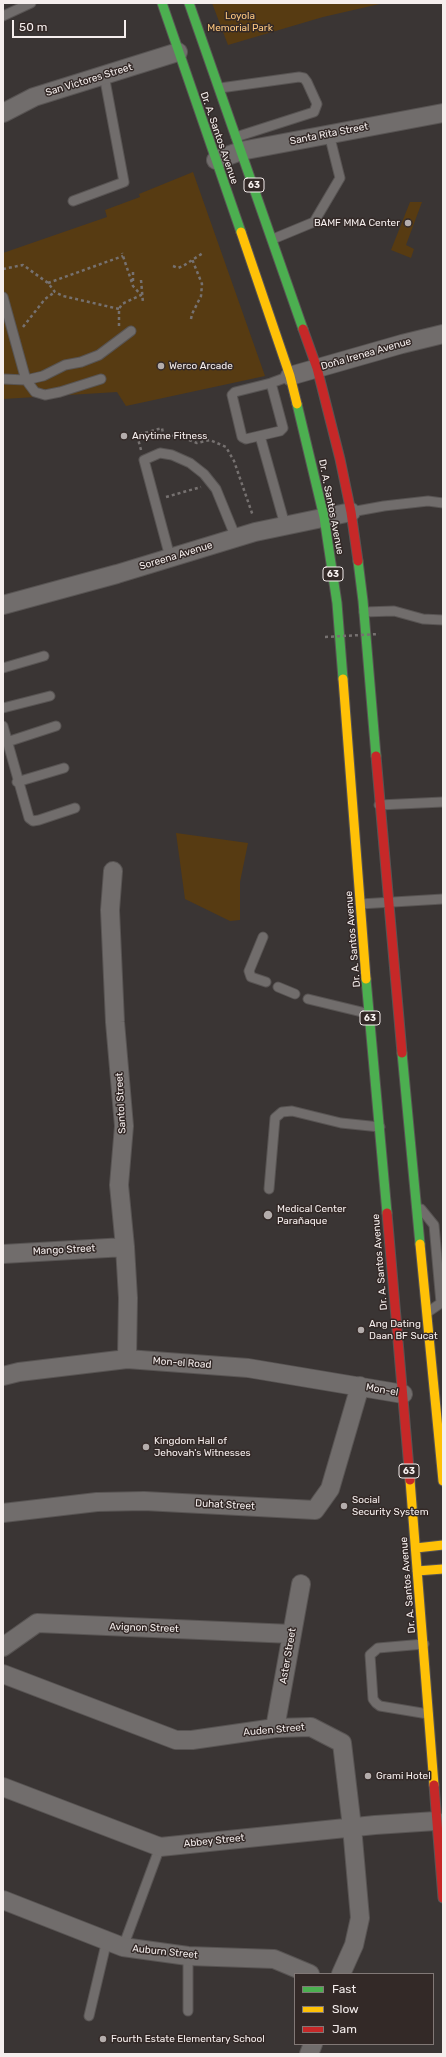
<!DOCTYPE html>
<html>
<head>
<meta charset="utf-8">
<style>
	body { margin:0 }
	#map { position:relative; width:446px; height:2057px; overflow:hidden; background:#3a3534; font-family:Rubik,sans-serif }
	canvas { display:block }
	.frame { position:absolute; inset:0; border:4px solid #f5eeed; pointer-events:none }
	.legend { position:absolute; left:294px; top:1973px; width:140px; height:72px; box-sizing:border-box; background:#332927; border:1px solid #817876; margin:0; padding:5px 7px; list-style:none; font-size:12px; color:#f5eeed }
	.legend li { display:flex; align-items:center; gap:8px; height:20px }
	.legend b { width:20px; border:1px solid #817876 }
	.scale { position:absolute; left:12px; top:20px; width:114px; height:18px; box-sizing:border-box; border:2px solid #f5eeed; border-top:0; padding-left:5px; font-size:12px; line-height:14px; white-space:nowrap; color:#f5eeed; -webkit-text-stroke:3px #332927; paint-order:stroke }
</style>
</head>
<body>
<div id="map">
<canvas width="446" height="2057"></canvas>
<div class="frame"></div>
<ul class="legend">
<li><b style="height:5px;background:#4caf50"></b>Fast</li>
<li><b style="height:5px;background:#ffc107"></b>Slow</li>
<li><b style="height:5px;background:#c62828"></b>Jam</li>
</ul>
<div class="scale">50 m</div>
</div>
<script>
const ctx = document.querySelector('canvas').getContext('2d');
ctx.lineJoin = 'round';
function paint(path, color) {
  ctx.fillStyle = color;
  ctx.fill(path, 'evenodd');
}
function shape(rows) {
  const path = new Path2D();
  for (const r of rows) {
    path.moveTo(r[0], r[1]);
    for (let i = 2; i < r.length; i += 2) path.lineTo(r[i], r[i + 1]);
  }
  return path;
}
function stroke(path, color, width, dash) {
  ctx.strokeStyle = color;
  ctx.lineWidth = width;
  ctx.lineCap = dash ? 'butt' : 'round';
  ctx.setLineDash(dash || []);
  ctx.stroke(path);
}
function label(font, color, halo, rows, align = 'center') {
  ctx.font = font + ' Rubik,sans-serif';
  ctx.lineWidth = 3;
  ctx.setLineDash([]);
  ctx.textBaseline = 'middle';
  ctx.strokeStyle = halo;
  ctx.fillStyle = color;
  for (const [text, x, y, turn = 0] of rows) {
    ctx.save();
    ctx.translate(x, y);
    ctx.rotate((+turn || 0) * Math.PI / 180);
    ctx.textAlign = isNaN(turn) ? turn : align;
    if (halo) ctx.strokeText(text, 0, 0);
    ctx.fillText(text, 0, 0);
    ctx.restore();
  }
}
paint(shape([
	[212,3,384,3,323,17,228,45],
	[193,172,265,376,126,406,117,392,3,399,3,253,107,217,105,210,140,197,139,194],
	[410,202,422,202,406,245,414,249,411,258,391,250],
	[176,833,248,843,240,882,240,920,230,921,185,899]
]), '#573b12');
const lane = shape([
	[3,16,31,3],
	[220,88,299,77,304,78,307,82,317,104,314,112,236,137],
	[73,201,124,182,104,75],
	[273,239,314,222,340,178,329,134],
	[3,297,26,380,35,392,45,395,60,392,101,379],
	[3,379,26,380,43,376,65,365,81,362,99,355,131,331],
	[271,383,283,428,280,431,246,439,242,437,232,395,235,392,271,383,290,376],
	[260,436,285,525],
	[351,512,384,506,428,501,443,503],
	[170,557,144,460,160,453,172,455,190,463,204,474,216,489,236,538],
	[364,612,394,611,423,619,443,620],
	[3,668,44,656],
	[3,708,50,696],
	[3,726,29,818,33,821,39,820,75,808],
	[7,742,56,726],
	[17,782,64,768],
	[379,805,443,802],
	[360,904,443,899],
	[263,937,249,971,251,977,266,982],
	[278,987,295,994],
	[308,999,370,1014],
	[269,1189,275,1118,282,1112,292,1111,341,1123,380,1127],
	[421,1209,434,1225,441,1303,428,1312],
	[424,1644,378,1648,370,1655,373,1699,376,1703,380,1706,428,1714],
	[123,1947,160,1847],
	[188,1956,188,2011],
	[89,2016,107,1940]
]);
const street = shape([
	[3,113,34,97,178,52],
	[216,160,241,151,443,113],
	[290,376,402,344,443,334],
	[3,605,117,574,255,532,351,512],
	[113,871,110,910,115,1022,124,1126,119,1185,125,1247,128,1298,127,1359],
	[3,1254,125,1247],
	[3,1376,19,1372,127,1359,248,1368,403,1394],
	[3,1513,97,1502,144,1501,315,1510,330,1489,360,1386],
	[3,1647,37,1623,292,1634],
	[3,1674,176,1740,192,1740,275,1728,311,1727,342,1743,352,1827,360,1918,354,1945,341,1974],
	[275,1728,301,1584],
	[3,1787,160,1847,375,1825,436,1821],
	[3,1900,123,1947,188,1956,274,1959,310,1974],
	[309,2054,313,2044]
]);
const fast = shape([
	[162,3,241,232],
	[189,3,303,329],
	[297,404,324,517,337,603,343,679],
	[358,561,363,601,376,756],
	[366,979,387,1213],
	[402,1053,420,1244]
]);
const slow = shape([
	[241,232,290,376,297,404],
	[343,679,366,979],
	[420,1244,443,1481],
	[410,1480,434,1785],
	[416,1548,443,1545],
	[417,1571,443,1569]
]);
const jam = shape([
	[303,329,317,368,340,459,351,512,358,561],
	[376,756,402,1053],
	[387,1213,410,1480],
	[434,1785,443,1898]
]);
stroke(lane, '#585453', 11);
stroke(street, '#585453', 20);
stroke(fast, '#585453', 11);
stroke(slow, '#585453', 11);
stroke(jam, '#585453', 11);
stroke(shape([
	[173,266,178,268,183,266,203,253],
	[3,269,23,265,48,283,55,292,63,296,119,309],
	[133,272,133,284],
	[141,280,143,303],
	[48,283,123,256],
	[191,319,192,314,201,296,202,284,192,259],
	[119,326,119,309,122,304,141,295,133,286,122,253],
	[23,327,45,299,55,292],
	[141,450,137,435,162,428,164,438,176,435,197,443,210,440,226,447,234,461,253,516],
	[166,497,201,487]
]), '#767170', 2.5, [3, 3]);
stroke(lane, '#716d6c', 9);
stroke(street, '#716d6c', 18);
stroke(fast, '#4caf50', 9);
stroke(slow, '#ffc107', 9);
stroke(jam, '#c62828', 9);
stroke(shape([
	[325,637,379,634]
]), '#767170', 2.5, [3, 3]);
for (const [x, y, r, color] of [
	[408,223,4,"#b4adac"],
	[161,366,4,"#b4adac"],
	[124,436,4,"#b4adac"],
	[268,1215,5,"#b4adac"],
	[361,1330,4,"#b4adac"],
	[146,1447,4,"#b4adac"],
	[344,1506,4,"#b4adac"],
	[368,1776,4,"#b4adac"],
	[103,2039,4,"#b4adac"]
]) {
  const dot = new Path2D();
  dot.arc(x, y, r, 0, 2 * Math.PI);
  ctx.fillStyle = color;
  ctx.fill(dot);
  stroke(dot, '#332927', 1.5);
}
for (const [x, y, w] of [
	[254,185,20],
	[333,574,20],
	[370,1018,20],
	[409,1471,20]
]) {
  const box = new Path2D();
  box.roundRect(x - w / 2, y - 7, w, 14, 3);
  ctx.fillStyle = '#332927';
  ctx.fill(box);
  stroke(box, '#f5eeed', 1);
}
label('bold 9px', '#f5eeed', null, [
	["63",254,185],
	["63",333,574],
	["63",370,1018],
	["63",409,1471]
]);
label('10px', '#fdc77f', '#332927', [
	["Loyola",240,16],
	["Memorial Park",240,28]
]);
label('10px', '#f5eeed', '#332927', [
	["San Victores Street",89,80,-17],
	["Santa Rita Street",329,134,-11],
	["Dr. A. Santos Avenue",219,138,71],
	["Doña Irenea Avenue",366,354,-16],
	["Dr. A. Santos Avenue",331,507,79],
	["Soreena Avenue",176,556,-17],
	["Dr. A. Santos Avenue",353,939,-95],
	["Santol Street",121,1103,-93],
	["Mango Street",64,1250,-3],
	["Dr. A. Santos Avenue",380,1262,-95],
	["Mon-el Road",182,1363,4],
	["Mon-el",382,1390,10],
	["Duhat Street",225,1505,3],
	["Dr. A. Santos Avenue",408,1585,-95],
	["Avignon Street",144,1628,2],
	["Aster Street",288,1656,-80],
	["Auden Street",274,1730,-5],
	["Abbey Street",214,1841,-6],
	["Auburn Street",165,1952,6]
]);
label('10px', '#f5eeed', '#332927', [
	["BAMF MMA Center",400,223,"right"],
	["Werco Arcade",169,366],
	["Anytime Fitness",132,436],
	["Medical Center",277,1209],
	["Parañaque",277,1221],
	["Ang Dating",369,1324],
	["Daan BF Sucat",369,1336],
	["Kingdom Hall of",154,1441],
	["Jehovah's Witnesses",154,1453],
	["Social",352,1500],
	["Security System",352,1512],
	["Grami Hotel",376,1776],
	["Fourth Estate Elementary School",111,2039]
], 'left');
</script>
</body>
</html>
